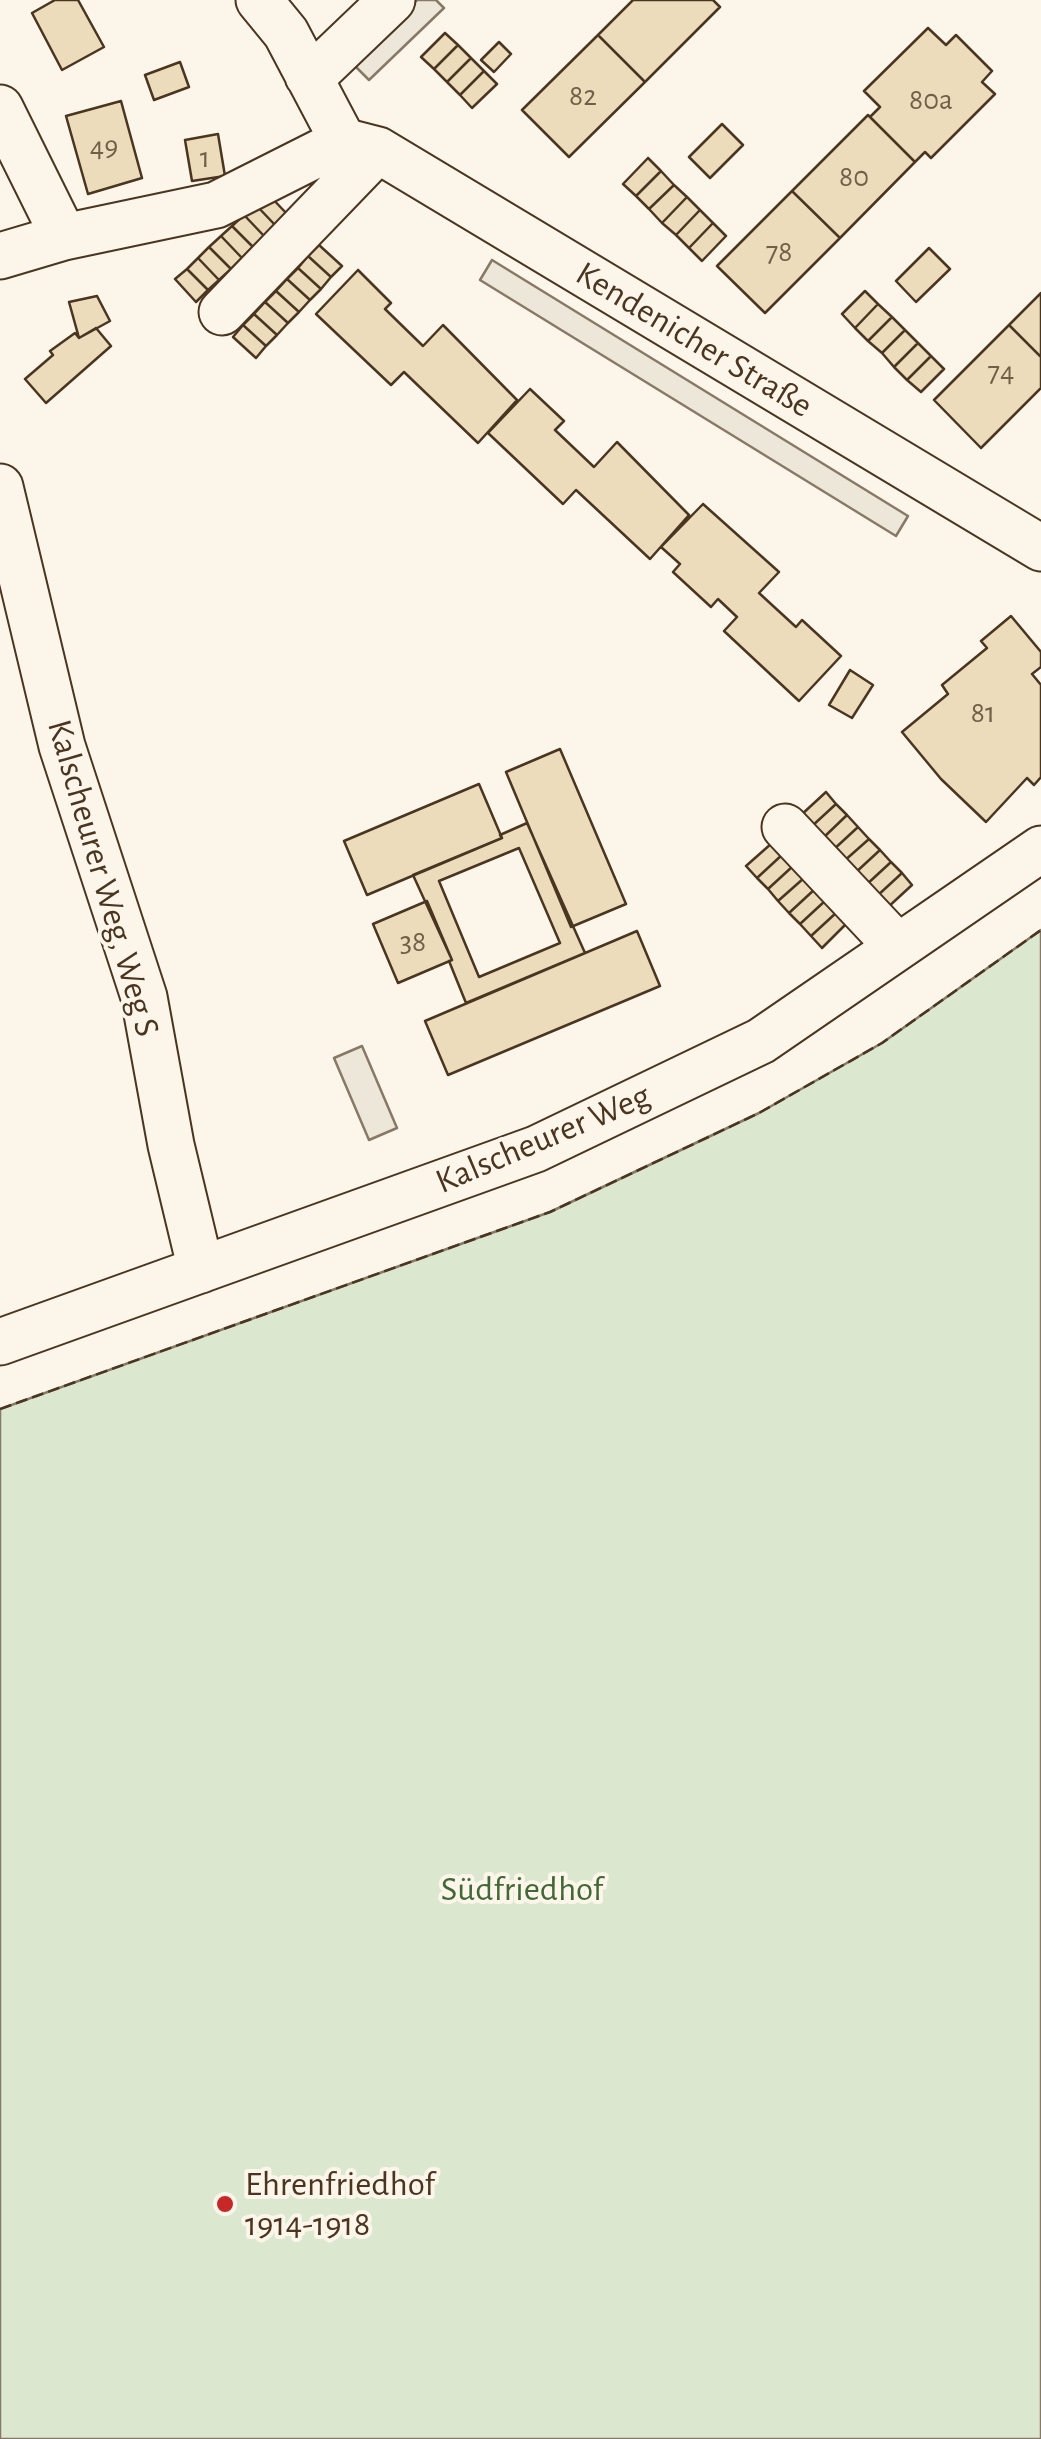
<!DOCTYPE html>
<html>
<head>
<meta charset="utf-8">
<style>
	body { margin:0 }
	canvas { display:block; background:#fbf6e9 }
</style>
</head>
<body>
<canvas width="1041" height="2439"></canvas>
<script>
const ctx = document.querySelector('canvas').getContext('2d');
ctx.lineJoin = 'round';
function paint(path, color) {
  ctx.fillStyle = color;
  ctx.fill(path, 'evenodd');
}
function shape(rows) {
  const path = new Path2D();
  for (const r of rows) {
    path.moveTo(r[0], r[1]);
    for (let i = 2; i < r.length; i += 2) path.lineTo(r[i], r[i + 1]);
  }
  return path;
}
function stroke(path, color, width, dash) {
  ctx.strokeStyle = color;
  ctx.lineWidth = width;
  ctx.lineCap = dash ? 'butt' : 'round';
  ctx.setLineDash(dash || []);
  ctx.stroke(path);
}
function label(font, color, halo, rows, align = 'center') {
  ctx.font = font + ' "Alegreya Sans",sans-serif';
  ctx.lineWidth = 8;
  ctx.setLineDash([]);
  ctx.textBaseline = 'middle';
  ctx.strokeStyle = halo;
  ctx.fillStyle = color;
  for (const [text, x, y, turn = 0] of rows) {
    ctx.save();
    ctx.translate(x, y);
    ctx.rotate((+turn || 0) * Math.PI / 180);
    ctx.textAlign = isNaN(turn) ? turn : align;
    if (halo) ctx.strokeText(text, 0, 0);
    ctx.fillText(text, 0, 0);
    ctx.restore();
  }
}
const green = shape([
	[1041,930,1041,2439,0,2439,0,1409,550,1212,759,1113,882,1043,1041,930]
]);
paint(green, '#dce7d0');
stroke(green, '#887966', 2.5);
const parking = shape([
	[417,0,436,0,444,8,369,80,352,63,417,0],
	[492,260,908,516,896,536,480,280,492,260],
	[362,1046,397,1128,369,1140,334,1058,362,1046]
]);
paint(parking, '#ede7d9');
stroke(parking, '#887966', 2.5);
const building = shape([
	[55,0,78,0,104,47,62,70,32,13,55,0],
	[633,0,713,0,720,7,645,82,598,35,633,0],
	[928,28,946,45,956,35,992,71,982,82,995,94,931,158,925,152,915,162,870,117,880,107,864,91,928,28],
	[445,33,458,45,434,69,421,57,445,33],
	[598,35,645,82,569,157,522,110,598,35],
	[499,42,511,54,494,72,481,60,499,42],
	[458,45,471,58,447,82,434,69,458,45],
	[471,58,484,71,460,95,447,82,471,58],
	[180,62,189,87,154,100,145,75,180,62],
	[484,71,497,84,472,108,460,95,484,71],
	[121,101,142,178,88,194,66,116,121,101],
	[868,115,915,162,840,238,792,191,868,115],
	[722,124,743,145,710,178,689,157,722,124],
	[218,134,225,176,192,181,185,140,218,134],
	[648,158,661,171,636,196,623,184,648,158],
	[661,171,674,185,649,209,636,196,661,171],
	[674,185,687,197,662,223,649,209,674,185],
	[792,191,840,238,765,313,717,266,792,191],
	[267,193,288,215,276,226,255,204,267,193],
	[687,197,700,210,676,235,662,223,687,197],
	[255,204,276,226,265,237,244,215,255,204],
	[700,210,713,223,689,248,676,235,700,210],
	[244,215,265,237,253,247,232,226,244,215],
	[713,223,726,236,702,261,689,248,713,223],
	[232,226,253,247,242,258,221,236,232,226],
	[221,236,242,258,231,269,209,247,221,236],
	[319,245,342,266,331,277,308,256,319,245],
	[209,247,231,269,219,280,198,258,209,247],
	[929,248,950,269,916,302,896,281,929,248],
	[308,256,331,277,321,289,298,268,308,256],
	[198,258,219,280,208,290,187,269,198,258],
	[298,268,321,289,310,300,287,279,298,268],
	[187,269,208,290,196,302,175,279,187,269],
	[358,270,391,303,385,309,423,346,443,325,517,400,478,443,404,372,391,385,316,314,358,270],
	[287,279,310,300,299,312,276,291,287,279],
	[276,291,299,312,288,323,265,302,276,291],
	[865,291,878,304,855,328,842,314,865,291],
	[1041,293,1041,357,1009,325,1041,293],
	[97,296,110,321,79,338,69,302,97,296],
	[265,302,288,323,277,335,254,314,265,302],
	[878,304,892,317,868,341,855,328,878,304],
	[254,314,277,335,266,346,243,325,254,314],
	[892,317,905,330,882,353,868,341,892,317],
	[243,325,266,346,256,358,233,337,243,325],
	[1009,325,1041,357,1041,388,981,448,934,400,1009,325],
	[96,328,111,346,46,403,25,379,53,355,50,351,75,333,79,338,96,328],
	[905,330,918,343,894,367,882,353,905,330],
	[918,343,931,356,907,380,894,367,918,343],
	[931,356,944,369,921,392,907,380,931,356],
	[530,389,564,421,555,430,594,467,617,442,689,515,650,559,576,490,563,504,488,433,530,389],
	[703,504,779,572,759,593,796,627,802,620,841,656,799,701,724,631,737,617,718,599,711,607,673,572,680,564,661,547,703,504],
	[1011,616,1041,652,1041,667,1032,674,1041,685,1041,777,1034,785,1027,778,986,822,941,779,902,732,948,694,942,685,987,648,981,641,1011,616],
	[850,670,873,685,852,718,829,705,850,670],
	[560,749,626,904,571,927,506,772,560,749],
	[479,784,502,838,367,895,344,841,479,784],
	[826,792,836,804,811,827,800,816,826,792],
	[836,804,847,815,822,839,811,827,836,804],
	[847,815,858,827,832,851,822,839,847,815],
	[527,823,585,953,466,1003,449,961,452,960,413,875,502,838,500,835,527,823],
	[519,848,560,943,479,977,439,881,519,848],
	[858,827,869,839,843,862,832,851,858,827],
	[869,839,880,850,854,874,843,862,869,839],
	[772,843,783,854,757,878,746,866,772,843],
	[880,850,891,862,865,886,854,874,880,850],
	[783,854,793,866,768,889,757,878,783,854],
	[891,862,902,873,876,897,865,886,891,862],
	[793,866,804,878,778,901,768,889,793,866],
	[902,873,912,885,886,909,876,897,902,873],
	[804,878,815,889,789,913,778,901,804,878],
	[815,889,826,900,800,924,789,913,815,889],
	[826,900,837,912,811,936,800,924,826,900],
	[427,901,452,960,398,983,373,924,427,901],
	[837,912,847,923,822,948,811,936,837,912],
	[637,931,660,986,448,1075,425,1021,637,931]
]);
paint(building, '#ecdcbc');
stroke(building, '#4a3520', 2.5);
const minor = shape([
	[259,0,286,33,343,141],
	[308,76,321,68,392,0],
	[0,108,64,237,0,256],
	[343,141,378,150,1041,548],
	[64,237,216,205,343,141],
	[222,312,378,150],
	[0,487,62,746,144,997,171,1145,201,1270],
	[785,827,898,947],
	[0,1342,536,1149,761,1041,1041,849]
]);
stroke(minor, '#4a3520', 49);
stroke(minor, '#fbf6e9', 45);
stroke(shape([
	[0,1409,550,1212,759,1113,882,1043,1041,930]
]), '#4a3520', 2.5, [12, 5]);
for (const [x, y, r, color] of [
	[225,2204,10,"#c62828"]
]) {
  const dot = new Path2D();
  dot.arc(x, y, r, 0, 2 * Math.PI);
  ctx.fillStyle = color;
  ctx.fill(dot);
  stroke(dot, '#fbf6e9', 4);
}
label('30px', '#725f47', null, [
	["82",583,96],
	["80a",931,100],
	["49",104,147],
	["1",205,158],
	["80",854,177],
	["78",779,252],
	["74",1001,372],
	["81",983,713],
	["38",413,942]
]);
label('35px', '#4a3520', '#fbf6e9', [
	["Kendenicher Straße",694,340,31],
	["Kalscheurer Weg, Weg S",103,878,74],
	["Kalscheurer Weg",543,1139,-23]
]);
label('35px', '#436837', '#fbf6e9', [
	["Südfriedhof",522,1889]
]);
label('35px', '#4a3520', '#fbf6e9', [
	["Ehrenfriedhof",245,2184],
	["1914-1918",245,2224]
], 'left');
</script>
</body>
</html>
